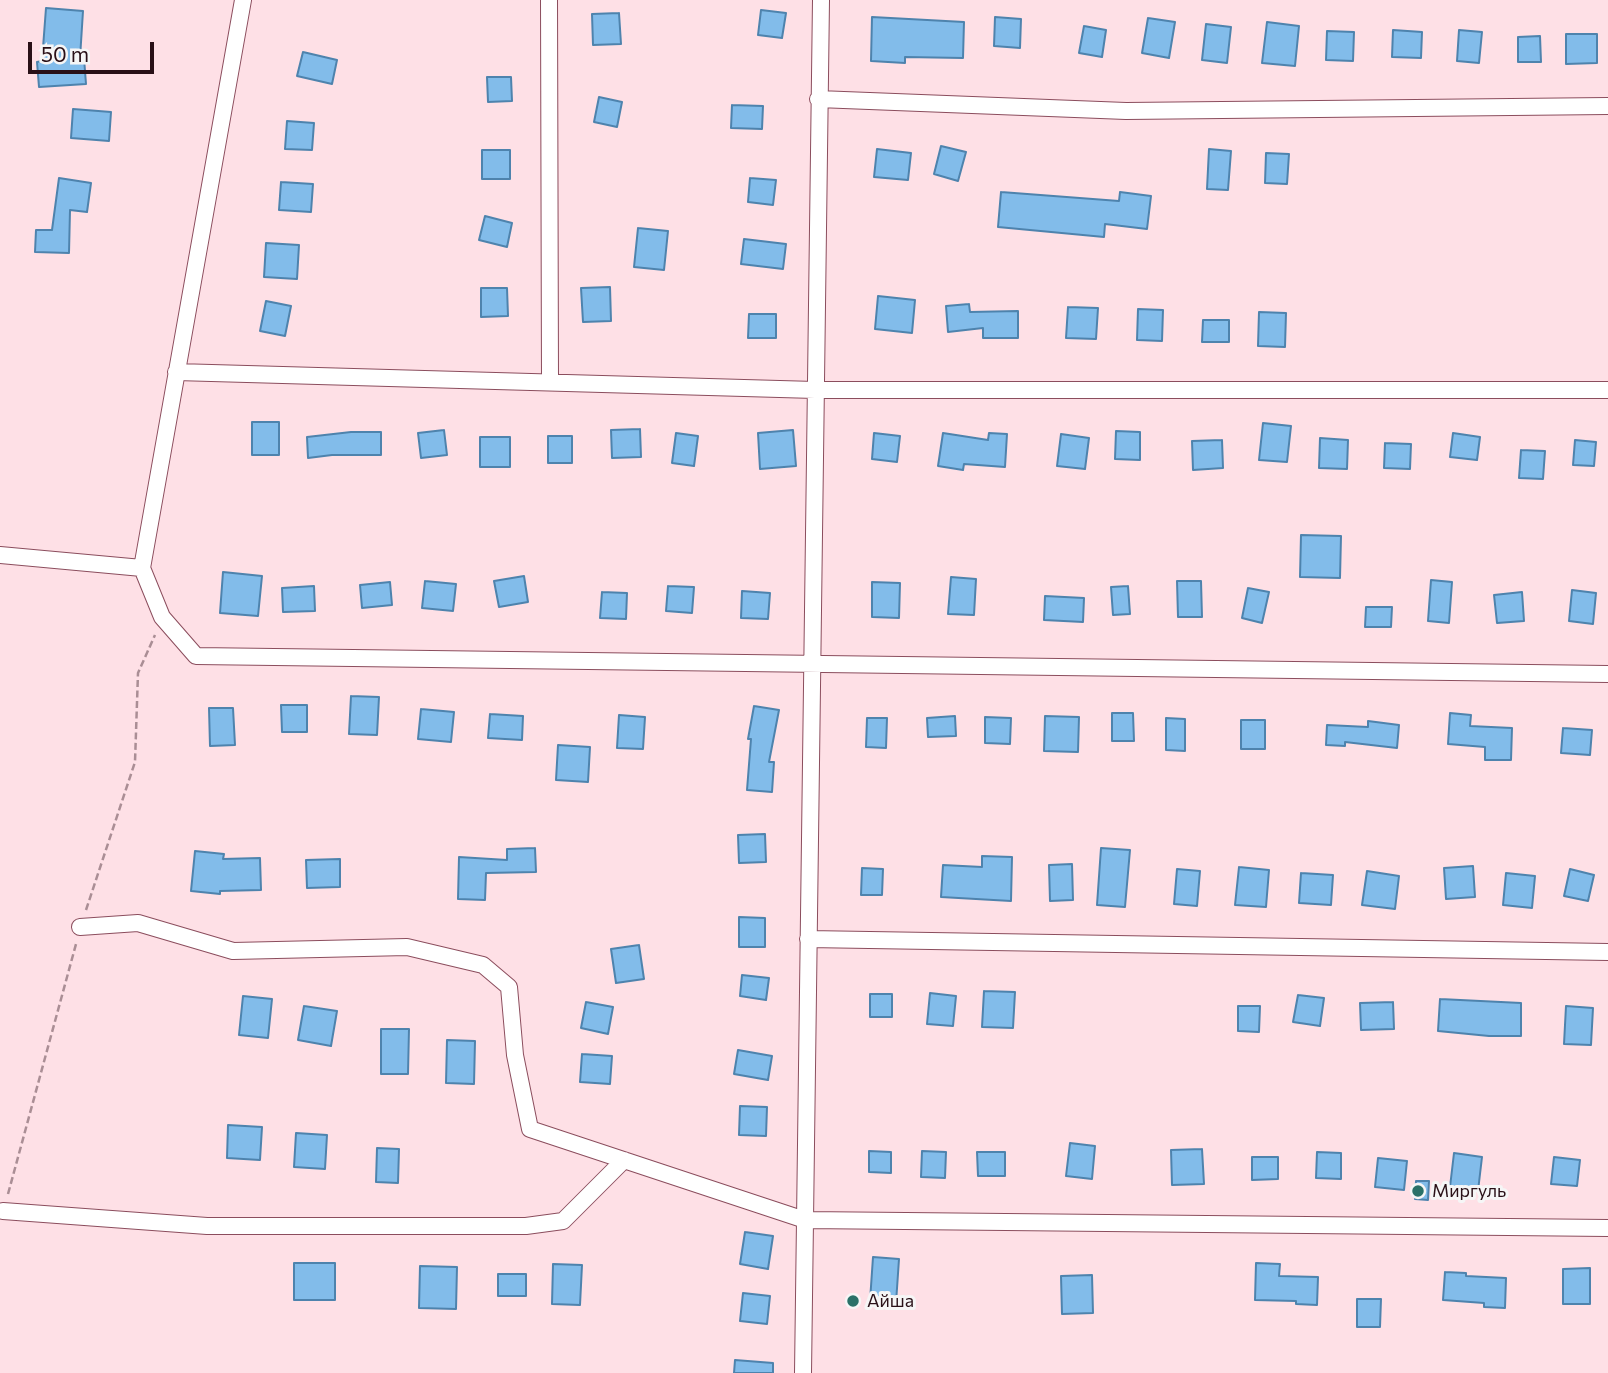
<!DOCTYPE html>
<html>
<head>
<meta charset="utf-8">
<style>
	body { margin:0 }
	#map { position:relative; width:1608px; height:1373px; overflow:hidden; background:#fee0e6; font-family:Commissioner,sans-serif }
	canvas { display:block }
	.scale { position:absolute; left:28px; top:42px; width:126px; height:32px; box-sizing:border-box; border:4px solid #291017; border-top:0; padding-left:9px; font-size:21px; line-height:24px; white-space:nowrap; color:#291017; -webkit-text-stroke:5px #f6f6f6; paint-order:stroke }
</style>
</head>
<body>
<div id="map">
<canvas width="1608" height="1373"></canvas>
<div class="scale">50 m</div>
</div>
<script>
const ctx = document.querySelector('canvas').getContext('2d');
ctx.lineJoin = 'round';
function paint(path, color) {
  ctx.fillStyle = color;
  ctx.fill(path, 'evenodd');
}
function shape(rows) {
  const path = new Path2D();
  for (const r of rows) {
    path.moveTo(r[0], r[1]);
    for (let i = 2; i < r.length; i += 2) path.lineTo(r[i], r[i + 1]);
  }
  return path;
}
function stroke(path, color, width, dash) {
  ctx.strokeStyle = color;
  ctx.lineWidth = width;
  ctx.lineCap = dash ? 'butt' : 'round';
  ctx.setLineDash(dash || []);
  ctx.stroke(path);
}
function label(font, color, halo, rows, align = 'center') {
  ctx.font = font + ' Commissioner,sans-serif';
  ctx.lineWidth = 6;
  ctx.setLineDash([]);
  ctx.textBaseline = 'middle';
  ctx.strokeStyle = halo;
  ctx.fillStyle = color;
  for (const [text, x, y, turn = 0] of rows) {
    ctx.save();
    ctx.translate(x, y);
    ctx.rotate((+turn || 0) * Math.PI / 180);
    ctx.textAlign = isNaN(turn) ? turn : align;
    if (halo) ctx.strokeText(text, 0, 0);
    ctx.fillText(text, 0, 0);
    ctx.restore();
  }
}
const building = shape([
	[46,8,83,11,80,58,84,58,86,84,39,87,37,62,42,61,46,8],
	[761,10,786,13,782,38,758,35,761,10],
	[619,13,621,44,593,45,592,14,619,13],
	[872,17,964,22,963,58,905,57,905,63,871,61,872,17],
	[995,17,1021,19,1020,48,994,46,995,17],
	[1148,18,1175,22,1169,58,1142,53,1148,18],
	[1267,22,1299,26,1295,66,1262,63,1267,22],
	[1206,24,1231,27,1227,63,1202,60,1206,24],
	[1084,26,1106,30,1102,57,1079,53,1084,26],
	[1393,30,1422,32,1421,58,1392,57,1393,30],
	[1459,30,1482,32,1479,63,1457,61,1459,30],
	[1327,31,1354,32,1353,61,1326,60,1327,31],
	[1566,34,1597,34,1597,63,1566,64,1566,34],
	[1540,36,1541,62,1518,62,1518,37,1540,36],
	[303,52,337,60,332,84,297,76,303,52],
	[487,77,511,77,512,101,488,102,487,77],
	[599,97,622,102,617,127,594,122,599,97],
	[732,105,763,106,762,129,731,128,732,105],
	[73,109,111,112,109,141,71,138,73,109],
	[287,121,314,123,312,150,285,149,287,121],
	[941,146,966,152,958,181,934,174,941,146],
	[877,149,911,153,908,180,874,177,877,149],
	[1209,149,1231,151,1228,190,1207,189,1209,149],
	[482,150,510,150,510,179,482,179,482,150],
	[1266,153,1289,154,1287,184,1265,183,1266,153],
	[59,178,91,183,87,212,70,210,69,253,35,252,36,230,52,230,59,178],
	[750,178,776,180,773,205,748,202,750,178],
	[281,182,313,184,311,212,279,210,281,182],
	[1001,192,1119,201,1120,192,1151,196,1147,229,1105,224,1104,237,998,227,1001,192],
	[485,216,512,223,507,247,479,240,485,216],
	[638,228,668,231,664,270,634,267,638,228],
	[744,239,786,244,783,269,741,264,744,239],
	[266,243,299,245,297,279,264,277,266,243],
	[610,287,611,321,583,322,581,288,610,287],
	[481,288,507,288,508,316,481,317,481,288],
	[878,296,915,300,912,333,875,329,878,296],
	[266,301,291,306,285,336,260,331,266,301],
	[969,304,970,312,1018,311,1018,338,983,338,983,328,948,332,946,306,969,304],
	[1068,307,1098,308,1096,339,1066,338,1068,307],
	[1138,309,1163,310,1162,341,1137,340,1138,309],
	[1259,312,1286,313,1285,347,1258,346,1259,312],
	[749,314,776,314,776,338,748,338,749,314],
	[1203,320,1229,320,1229,342,1202,342,1203,320],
	[252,422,279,422,279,455,252,455,252,422],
	[1263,423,1291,426,1287,462,1259,460,1263,423],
	[640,429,641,457,612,458,611,430,640,429],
	[444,430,447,455,421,458,418,433,444,430],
	[793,430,796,466,760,469,758,433,793,430],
	[1116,431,1140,432,1140,460,1115,459,1116,431],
	[351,432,381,432,381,455,332,455,308,458,307,437,351,432],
	[676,433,698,436,694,466,672,463,676,433],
	[874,433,900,436,897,462,872,459,874,433],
	[943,433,988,440,989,433,1007,434,1005,467,964,464,963,470,938,466,943,433],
	[1453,433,1480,437,1477,460,1450,457,1453,433],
	[1061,434,1089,438,1085,469,1057,466,1061,434],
	[548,436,572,436,572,463,548,463,548,436],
	[480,437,510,437,510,467,480,467,480,437],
	[1320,438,1348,440,1347,469,1319,468,1320,438],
	[1222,440,1223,468,1193,470,1192,441,1222,440],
	[1575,440,1596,442,1594,466,1573,465,1575,440],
	[1385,443,1411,444,1410,469,1384,468,1385,443],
	[1521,450,1545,451,1543,479,1519,478,1521,450],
	[1301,535,1341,536,1340,578,1300,577,1301,535],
	[223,572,262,576,258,616,220,613,223,572],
	[524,576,528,602,499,607,494,581,524,576],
	[951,577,976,579,974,615,948,614,951,577],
	[1431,580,1452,582,1449,623,1428,621,1431,580],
	[425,581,456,584,453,611,422,608,425,581],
	[1177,581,1201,581,1202,617,1178,617,1177,581],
	[390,582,392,605,362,608,360,585,390,582],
	[872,582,900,583,899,618,872,617,872,582],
	[314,586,315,611,283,612,282,588,314,586],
	[668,586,694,587,692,613,666,611,668,586],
	[1128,586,1130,614,1113,615,1111,587,1128,586],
	[1248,588,1269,592,1262,623,1242,618,1248,588],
	[1572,590,1596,593,1593,624,1569,621,1572,590],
	[742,591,770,593,768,619,741,618,742,591],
	[602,592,627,593,626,619,600,618,602,592],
	[1522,592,1524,621,1497,623,1494,595,1522,592],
	[1045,596,1084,598,1083,622,1044,620,1045,596],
	[1366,607,1392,607,1391,627,1365,627,1366,607],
	[351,696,379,697,377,735,349,734,351,696],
	[281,705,307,705,307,732,282,732,281,705],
	[754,706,779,710,769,762,774,762,772,792,747,790,751,739,748,739,754,706],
	[209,708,233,708,235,745,210,746,209,708],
	[421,709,454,712,451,742,418,739,421,709],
	[1112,713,1133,713,1134,741,1112,741,1112,713],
	[1450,713,1471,715,1470,726,1512,728,1511,760,1485,760,1485,747,1448,744,1450,713],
	[490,714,523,716,522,740,488,738,490,714],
	[619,715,645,717,643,749,617,748,619,715],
	[955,716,956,736,928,737,927,718,955,716],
	[1045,716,1079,717,1078,752,1044,751,1045,716],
	[985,717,1011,718,1010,744,985,743,985,717],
	[867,718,887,718,886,748,866,747,867,718],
	[1166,718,1185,719,1185,751,1166,750,1166,718],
	[1241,720,1265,720,1265,749,1241,749,1241,720],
	[1368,721,1399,725,1397,748,1345,742,1345,746,1326,745,1327,725,1368,727,1368,721],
	[1563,728,1592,730,1590,755,1561,753,1563,728],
	[558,745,590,747,588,782,556,780,558,745],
	[765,834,766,862,739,863,738,835,765,834],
	[535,848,536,872,486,873,485,900,458,899,459,857,507,860,507,849,535,848],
	[1101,848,1130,850,1125,907,1097,905,1101,848],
	[195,851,224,854,223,859,260,858,261,890,220,891,220,894,191,891,195,851],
	[982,856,1012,857,1011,901,941,897,943,865,982,867,982,856],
	[340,859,340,887,307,888,306,860,340,859],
	[1072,864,1073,900,1050,901,1049,865,1072,864],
	[1473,866,1475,897,1446,899,1444,868,1473,866],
	[1239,867,1269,870,1266,907,1235,905,1239,867],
	[862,868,883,869,882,895,861,895,862,868],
	[1177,869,1200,871,1197,906,1174,904,1177,869],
	[1570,869,1594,875,1588,901,1564,896,1570,869],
	[1367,871,1399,876,1395,909,1362,905,1367,871],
	[1301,873,1333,875,1331,905,1299,903,1301,873],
	[1506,873,1535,876,1532,908,1503,905,1506,873],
	[739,917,765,918,765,947,739,947,739,917],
	[639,945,644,979,616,983,611,949,639,945],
	[742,975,769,978,766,1000,740,996,742,975],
	[984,991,1015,992,1013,1028,982,1027,984,991],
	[930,993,956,996,953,1026,927,1024,930,993],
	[870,994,892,994,892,1017,870,1017,870,994],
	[1298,995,1324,998,1320,1026,1293,1022,1298,995],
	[243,996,272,999,268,1038,239,1035,243,996],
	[1440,999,1521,1003,1521,1036,1489,1036,1438,1031,1440,999],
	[586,1002,613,1007,608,1034,581,1028,586,1002],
	[1393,1002,1394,1029,1361,1030,1360,1003,1393,1002],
	[304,1006,337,1011,331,1046,298,1040,304,1006],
	[1238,1006,1260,1006,1259,1032,1238,1031,1238,1006],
	[1566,1006,1593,1008,1591,1045,1564,1044,1566,1006],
	[381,1029,409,1029,408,1074,381,1074,381,1029],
	[447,1040,475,1041,474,1084,446,1083,447,1040],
	[738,1050,772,1056,768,1080,734,1074,738,1050],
	[582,1054,612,1056,610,1084,580,1082,582,1054],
	[740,1106,767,1107,766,1136,739,1135,740,1106],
	[228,1125,262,1127,260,1160,227,1158,228,1125],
	[296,1133,327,1135,325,1169,294,1167,296,1133],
	[1070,1143,1095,1146,1092,1179,1066,1176,1070,1143],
	[377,1148,399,1149,398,1183,376,1182,377,1148],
	[1202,1149,1204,1184,1172,1185,1171,1150,1202,1149],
	[869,1151,891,1152,891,1173,869,1172,869,1151],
	[922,1151,946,1152,945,1178,921,1177,922,1151],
	[977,1152,1005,1152,1005,1176,978,1176,977,1152],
	[1317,1152,1341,1153,1341,1179,1316,1178,1317,1152],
	[1454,1153,1482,1157,1478,1191,1450,1187,1454,1153],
	[1252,1157,1278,1157,1278,1179,1252,1180,1252,1157],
	[1554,1157,1580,1160,1577,1186,1551,1184,1554,1157],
	[1378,1158,1407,1161,1404,1190,1375,1187,1378,1158],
	[1416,1181,1429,1181,1428,1200,1415,1199,1416,1181],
	[745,1232,773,1236,768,1269,740,1264,745,1232],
	[873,1257,899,1259,896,1303,870,1301,873,1257],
	[294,1263,335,1263,335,1300,294,1300,294,1263],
	[1256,1263,1280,1264,1279,1276,1318,1277,1317,1305,1296,1304,1296,1301,1255,1300,1256,1263],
	[553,1264,582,1265,580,1305,552,1304,553,1264],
	[420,1266,457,1267,456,1309,419,1308,420,1266],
	[1590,1268,1590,1304,1563,1304,1563,1269,1590,1268],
	[1445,1272,1466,1273,1466,1276,1506,1278,1505,1308,1484,1307,1484,1303,1443,1300,1445,1272],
	[498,1274,526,1274,526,1296,498,1296,498,1274],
	[1092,1275,1093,1313,1062,1314,1061,1276,1092,1275],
	[743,1293,770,1296,767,1324,740,1321,743,1293],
	[1357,1299,1381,1299,1380,1327,1357,1327,1357,1299],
	[735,1360,773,1363,773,1373,734,1373,735,1360]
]);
paint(building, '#82bcea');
stroke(building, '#4e83ad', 2);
const minor = shape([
	[243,0,142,568,162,617,196,656,1608,674],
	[549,0,550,382],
	[818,99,1126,111,1608,106],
	[176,372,815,390,1608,390],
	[0,555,142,568],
	[80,927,138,923,233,951,407,947,483,965,509,987,515,1055,530,1129,805,1220,1608,1228],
	[808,939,1608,952],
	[3,1211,207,1226,526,1226,563,1221,624,1160],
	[803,1373,821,0]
]);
stroke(minor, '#8b4d5d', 18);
stroke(shape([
	[86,910,135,762,138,673,155,635],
	[8,1194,76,944]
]), '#aa8e95', 2.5, [7, 3.5]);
stroke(minor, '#fff', 16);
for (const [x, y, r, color] of [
	[1418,1191,7,"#2a7168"],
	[853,1301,7,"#2a7168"]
]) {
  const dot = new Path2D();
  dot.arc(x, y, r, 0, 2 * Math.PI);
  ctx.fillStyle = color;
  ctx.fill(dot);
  stroke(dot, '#f6f6f6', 2.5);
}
label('18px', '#291017', '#f6f6f6', [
	["Миргуль",1432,1191],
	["Айша",867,1301]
], 'left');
</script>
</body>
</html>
